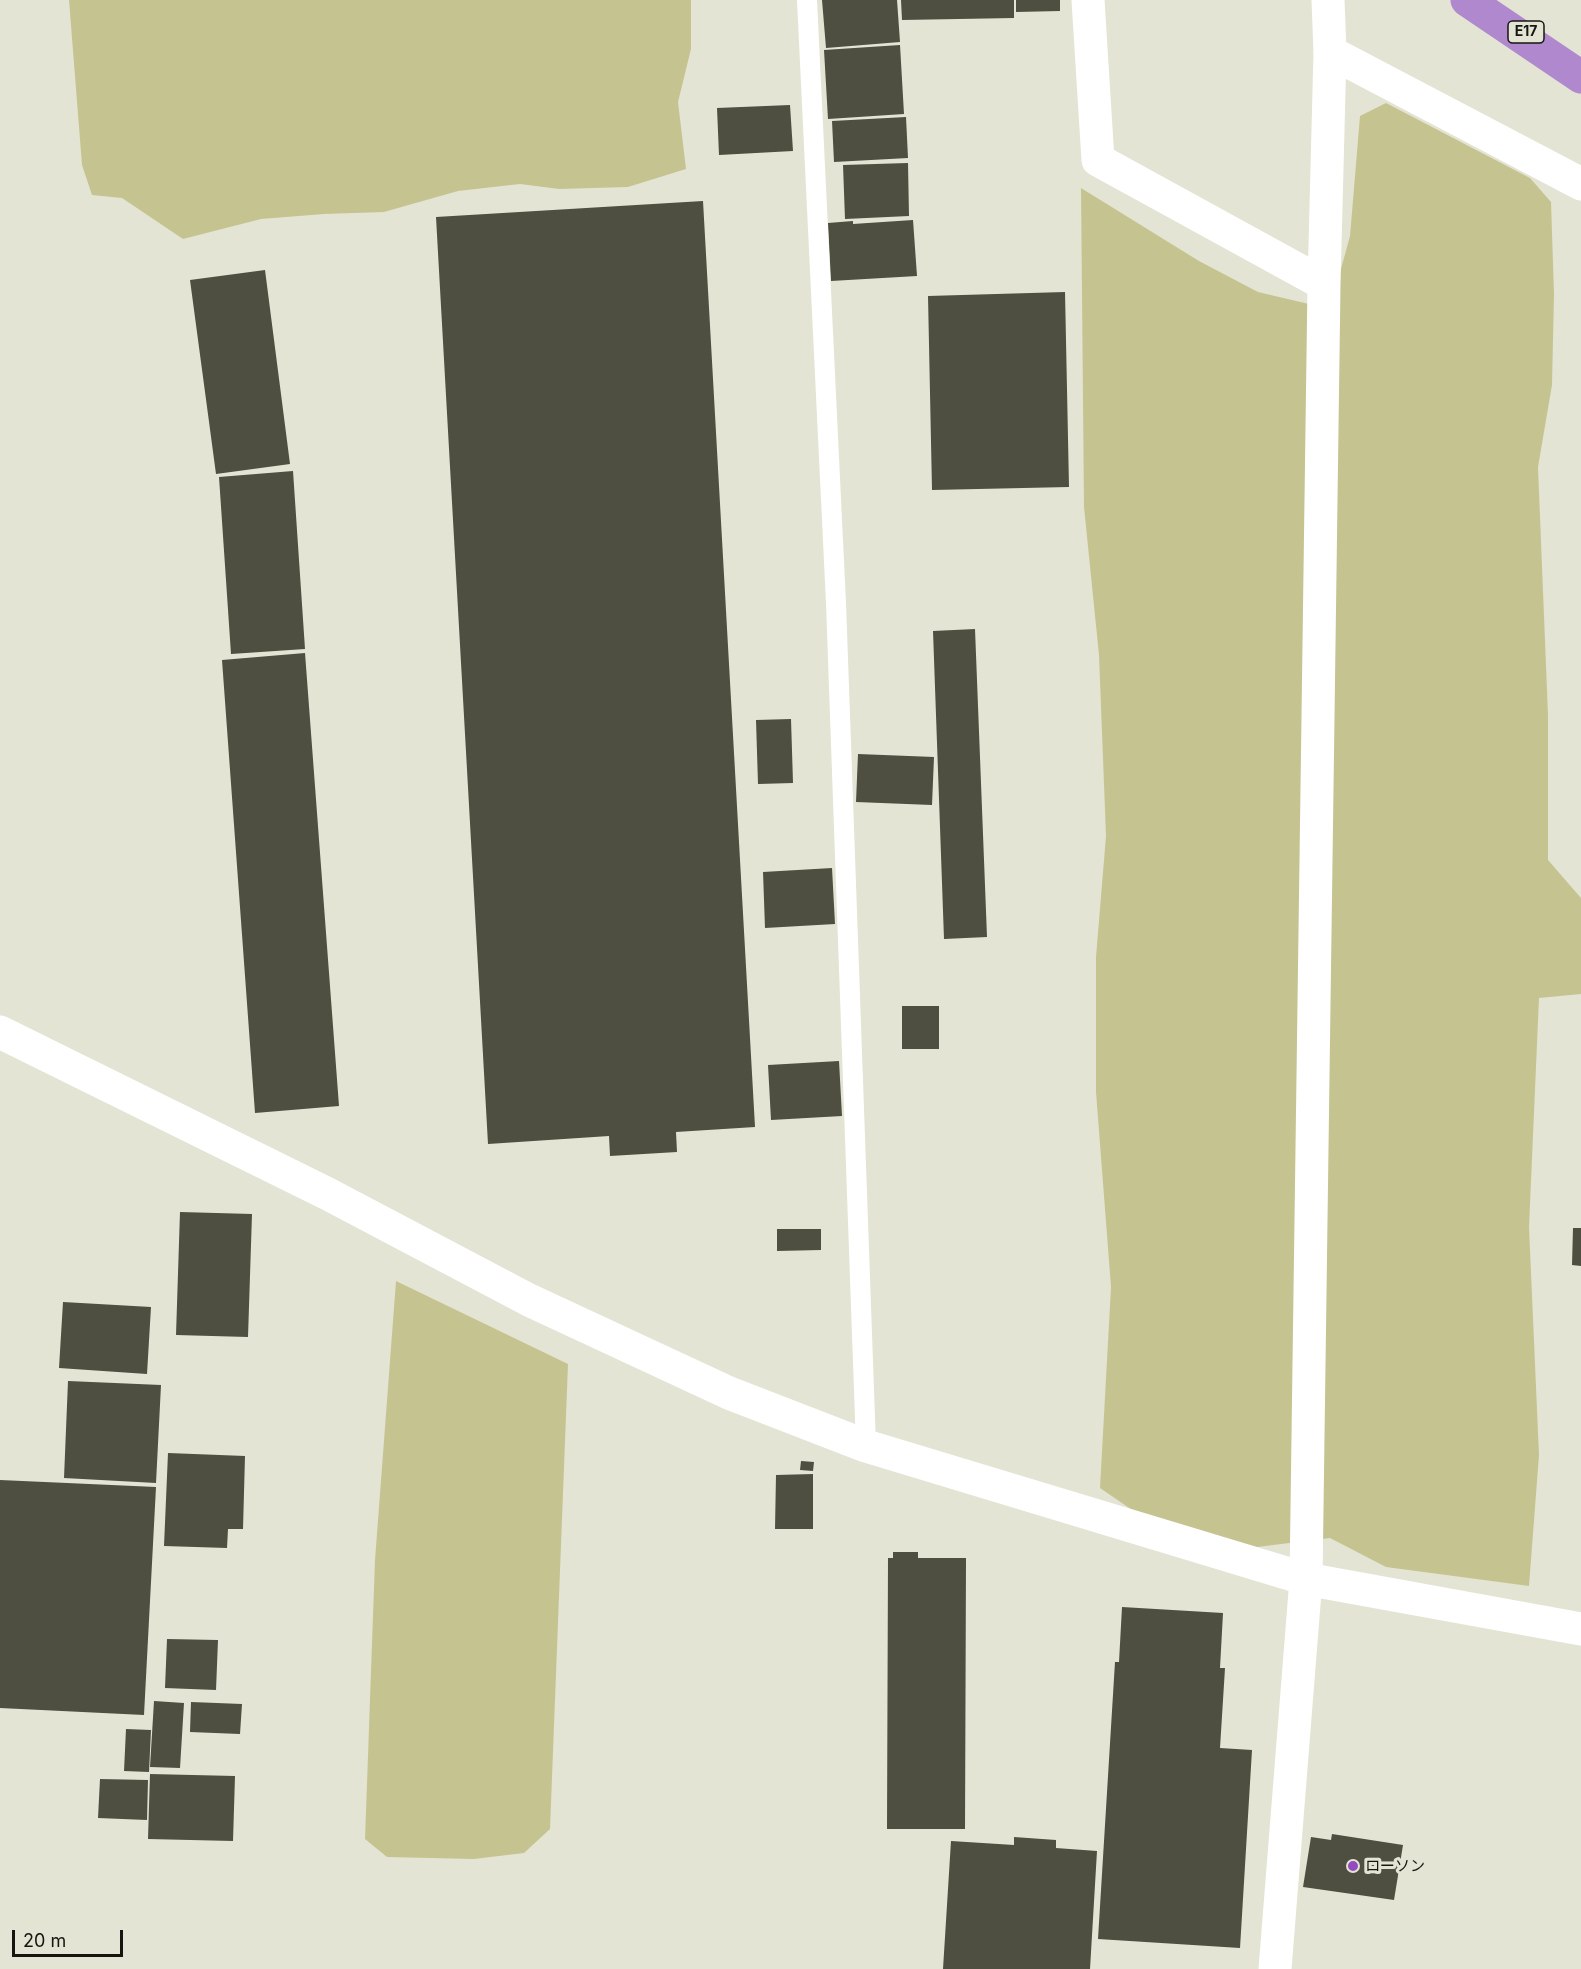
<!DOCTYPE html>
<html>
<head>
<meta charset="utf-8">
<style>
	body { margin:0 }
	#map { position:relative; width:1581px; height:1969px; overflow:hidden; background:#e4e4d4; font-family:Inter,sans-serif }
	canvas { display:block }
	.scale { position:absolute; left:12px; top:1930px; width:111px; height:27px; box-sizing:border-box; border:3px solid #161611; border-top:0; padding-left:8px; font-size:18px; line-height:21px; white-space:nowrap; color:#161611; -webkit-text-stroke:4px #e4e4d4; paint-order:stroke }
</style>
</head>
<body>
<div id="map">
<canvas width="1581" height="1969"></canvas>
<div class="scale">20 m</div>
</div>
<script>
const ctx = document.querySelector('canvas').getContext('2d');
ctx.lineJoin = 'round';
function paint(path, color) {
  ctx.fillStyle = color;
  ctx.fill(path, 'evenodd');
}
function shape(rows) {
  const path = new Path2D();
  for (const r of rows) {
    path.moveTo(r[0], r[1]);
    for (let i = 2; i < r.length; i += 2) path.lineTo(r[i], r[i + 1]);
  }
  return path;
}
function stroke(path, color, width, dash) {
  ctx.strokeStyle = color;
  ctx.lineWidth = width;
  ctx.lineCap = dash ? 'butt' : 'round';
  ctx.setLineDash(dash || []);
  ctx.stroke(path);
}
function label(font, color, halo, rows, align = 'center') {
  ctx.font = font + ' Inter,"Noto Sans JP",sans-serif';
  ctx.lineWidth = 6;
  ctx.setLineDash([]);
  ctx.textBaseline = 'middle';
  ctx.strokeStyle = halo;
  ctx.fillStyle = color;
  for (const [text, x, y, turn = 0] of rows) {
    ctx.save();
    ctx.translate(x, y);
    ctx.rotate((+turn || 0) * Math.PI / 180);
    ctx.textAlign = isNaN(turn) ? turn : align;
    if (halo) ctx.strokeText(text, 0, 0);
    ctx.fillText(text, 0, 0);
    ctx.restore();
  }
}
paint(shape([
	[69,0,691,0,691,49,678,102,686,169,628,187,559,189,520,184,458,191,384,212,324,214,261,219,183,239,122,198,92,195,82,165],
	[1386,103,1530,178,1551,202,1554,294,1552,385,1538,467,1548,715,1548,860,1581,898,1581,994,1539,998,1529,1227,1539,1455,1529,1586,1386,1567,1330,1538,1241,1549,1141,1516,1100,1488,1111,1287,1096,1092,1096,957,1106,836,1099,655,1084,507,1081,188,1199,261,1258,292,1330,309,1350,236,1360,116],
	[396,1281,568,1364,550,1829,524,1853,474,1859,387,1857,365,1839,375,1560]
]), '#c5c491');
paint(shape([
	[822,0,897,0,900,42,826,48],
	[901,0,1014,0,1014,18,902,20],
	[1016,0,1060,0,1060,11,1016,12],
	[900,45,904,114,828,119,824,50],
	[790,105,793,151,719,155,717,108],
	[906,117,908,158,834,162,832,121],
	[908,163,909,216,845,219,843,165],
	[703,201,755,1127,676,1132,677,1152,610,1156,609,1136,488,1144,436,217],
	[913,220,917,276,831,281,828,223,853,221,853,224],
	[265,270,290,464,216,474,190,280],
	[1065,292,1069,487,932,490,928,296],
	[293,471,305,649,231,654,219,477],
	[975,629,987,937,944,939,933,631],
	[305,653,339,1106,255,1113,222,660],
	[791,719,793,783,758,784,756,720],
	[858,754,934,757,932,805,856,802],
	[832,868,835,924,765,928,763,872],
	[902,1006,939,1006,939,1049,902,1049],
	[839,1061,842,1116,771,1120,768,1065],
	[180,1212,252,1214,248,1337,176,1335],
	[1573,1228,1581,1228,1581,1266,1572,1265],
	[777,1229,821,1229,821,1250,777,1251],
	[63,1302,151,1307,147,1374,59,1368],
	[68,1381,161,1385,156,1483,64,1478],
	[168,1453,245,1456,243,1529,228,1529,227,1548,164,1546],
	[801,1461,814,1462,813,1471,800,1470],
	[813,1474,813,1529,775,1529,776,1475],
	[0,1480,156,1487,144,1715,0,1708],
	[893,1552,918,1552,918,1558,966,1558,965,1829,887,1829,888,1558,893,1558],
	[1122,1607,1223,1613,1220,1668,1225,1668,1220,1748,1252,1750,1240,1948,1098,1939,1115,1662,1119,1662],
	[167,1639,218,1640,216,1690,165,1688],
	[154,1701,184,1703,180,1768,150,1767],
	[191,1702,242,1704,240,1734,190,1732],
	[126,1729,151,1730,149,1772,124,1771],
	[150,1774,235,1776,233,1841,148,1839],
	[100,1779,148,1780,147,1820,98,1818],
	[1332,1834,1403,1845,1394,1900,1303,1887,1311,1837,1331,1840],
	[1014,1837,1056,1840,1056,1848,1097,1851,1090,1969,943,1969,951,1841,1014,1845]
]), '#4e4e41');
stroke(shape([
	[807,0,836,603,866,1446]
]), '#fff', 20);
stroke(shape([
	[1088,0,1098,160,1324,284],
	[1306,1579,1324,284,1330,52,1581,184]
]), '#fff', 33);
stroke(shape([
	[1328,0,1330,52],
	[0,1032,328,1194,529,1300,729,1393,866,1446,1306,1579,1581,1629],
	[1275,1969,1306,1579]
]), '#fff', 33);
stroke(shape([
	[1467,0,1581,77]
]), '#af88cd', 33);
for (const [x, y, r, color] of [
	[1353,1866,6,"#924cc0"]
]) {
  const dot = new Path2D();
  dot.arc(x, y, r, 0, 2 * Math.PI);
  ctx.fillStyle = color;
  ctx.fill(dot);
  stroke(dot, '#e4e4d4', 2);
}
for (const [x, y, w] of [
	[1526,32,36]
]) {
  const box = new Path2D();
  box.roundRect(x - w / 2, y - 11, w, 22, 4.5);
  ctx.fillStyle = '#e4e4d4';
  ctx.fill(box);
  stroke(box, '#161611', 1.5);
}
label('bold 14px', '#161611', null, [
	["E17",1526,32]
]);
label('15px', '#161611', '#e4e4d4', [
	["ローソン",1365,1866]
], 'left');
</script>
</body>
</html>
